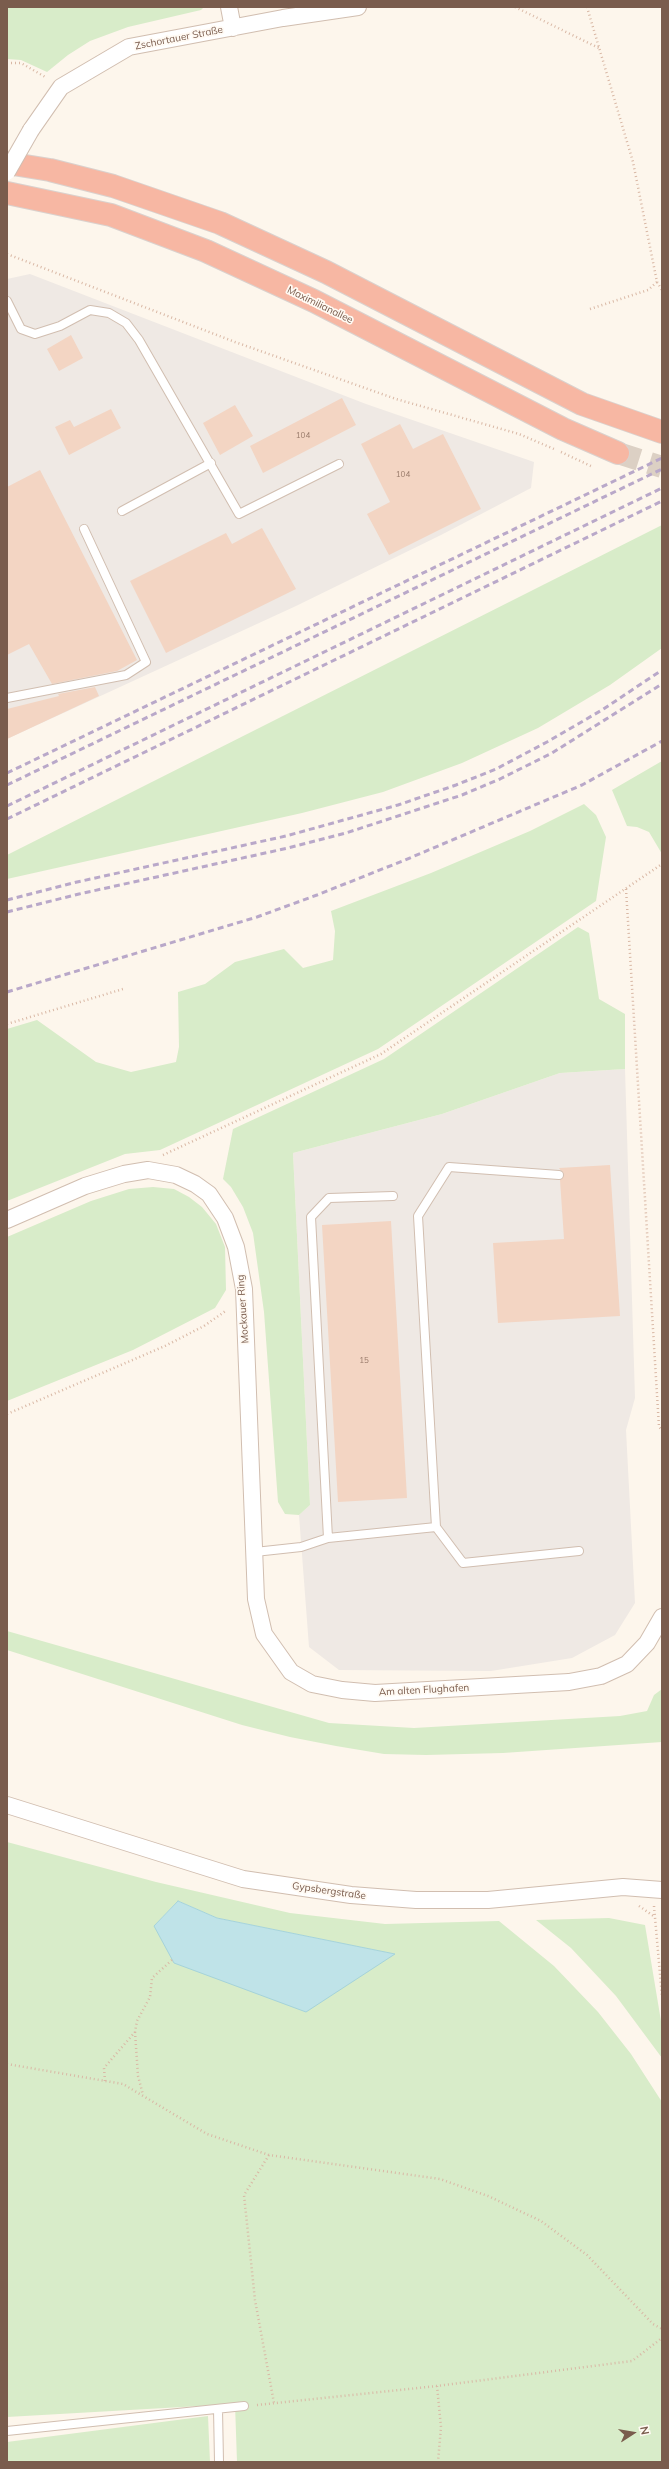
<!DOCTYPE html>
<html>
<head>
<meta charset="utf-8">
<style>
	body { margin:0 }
	#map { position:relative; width:669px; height:2469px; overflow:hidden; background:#fdf6ec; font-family:Mulish,sans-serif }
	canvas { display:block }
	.frame { position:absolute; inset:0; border:8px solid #7a5c4d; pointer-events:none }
	.north { position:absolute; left:613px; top:2413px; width:40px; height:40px; -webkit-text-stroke:3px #fffaf3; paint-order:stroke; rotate:78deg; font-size:11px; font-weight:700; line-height:16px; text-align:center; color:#7a5c4d }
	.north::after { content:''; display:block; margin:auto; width:14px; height:18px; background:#7a5c4d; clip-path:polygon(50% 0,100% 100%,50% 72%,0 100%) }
</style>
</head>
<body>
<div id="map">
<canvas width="669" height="2469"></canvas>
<div class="frame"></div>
<div class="north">N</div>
</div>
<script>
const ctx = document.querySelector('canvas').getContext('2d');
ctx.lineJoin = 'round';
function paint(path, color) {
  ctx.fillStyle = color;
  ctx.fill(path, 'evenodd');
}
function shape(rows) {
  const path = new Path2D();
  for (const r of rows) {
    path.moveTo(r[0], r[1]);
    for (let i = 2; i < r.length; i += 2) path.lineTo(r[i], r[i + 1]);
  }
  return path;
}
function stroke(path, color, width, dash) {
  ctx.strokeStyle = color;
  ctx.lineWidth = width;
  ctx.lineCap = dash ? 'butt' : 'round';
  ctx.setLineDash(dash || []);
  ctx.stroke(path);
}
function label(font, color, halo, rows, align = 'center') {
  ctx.font = font + ' Mulish,sans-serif';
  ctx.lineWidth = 3.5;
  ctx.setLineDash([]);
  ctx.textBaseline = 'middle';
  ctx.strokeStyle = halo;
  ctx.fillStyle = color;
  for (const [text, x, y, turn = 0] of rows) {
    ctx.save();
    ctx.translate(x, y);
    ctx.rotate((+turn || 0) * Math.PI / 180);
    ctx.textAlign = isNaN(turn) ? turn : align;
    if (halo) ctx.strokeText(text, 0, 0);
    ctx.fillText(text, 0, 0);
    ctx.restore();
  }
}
paint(shape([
	[30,274,366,404,534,462,531,488,441,535,296,606,7,739,7,279],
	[625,1069,635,1398,626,1430,635,1603,615,1635,572,1658,491,1671,339,1670,309,1647,299,1515,310,1505,293,1153,442,1114,560,1073]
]), '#efe9e4');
paint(shape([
	[7,7,204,7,201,10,128,27,90,41,68,55,47,72,21,60,7,59],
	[662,525,662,648,610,685,538,728,462,763,383,792,302,813,7,879,7,855],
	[662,761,662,854,649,832,637,827,627,826,612,790],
	[584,804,596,815,606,837,596,901,378,1049,160,1150,125,1154,7,1201,7,1029,37,1020,96,1062,131,1072,176,1062,179,1047,178,992,205,984,235,962,284,949,303,968,333,960,335,931,331,911,431,873,530,831],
	[578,927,589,933,599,999,625,1014,625,1069,560,1073,442,1114,293,1153,310,1505,299,1515,285,1514,278,1502,264,1312,253,1233,243,1207,231,1187,223,1179,233,1129,384,1059],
	[153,1187,174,1189,189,1197,202,1207,216,1224,225,1247,226,1290,215,1308,133,1350,7,1401,7,1237,91,1201,129,1189],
	[7,1631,329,1723,414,1728,620,1716,647,1711,654,1695,662,1689,662,1742,503,1753,426,1755,384,1754,336,1746,290,1737,242,1725,7,1650],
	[7,1842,156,1882,290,1913,385,1924,499,1921,554,1966,598,2012,631,2054,662,2102,662,2462,237,2462,235,2404,7,2417],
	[178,1901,217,1918,394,1954,154,1926],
	[609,1918,645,1925,662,2027,662,2058,616,1996,571,1948,536,1920],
	[208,2416,210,2462,7,2462,7,2442]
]), '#d8ecc9');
const water = shape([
	[178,1901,217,1918,395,1954,306,2012,174,1963,154,1926,178,1901]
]);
paint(water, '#bfe3e8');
stroke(water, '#a5d3da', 1);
paint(shape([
	[71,335,83,358,59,371,47,349],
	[342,398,356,425,263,473,250,446],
	[235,405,253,436,220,455,203,423],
	[111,409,121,428,69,455,55,427,70,420,74,427],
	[400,424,413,449,443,434,481,509,389,555,367,514,390,502,361,444],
	[40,470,137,660,117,671,52,684,29,644,7,655,7,487],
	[262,528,296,589,166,653,130,581,226,533,232,544],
	[95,687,99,696,7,739,7,709,59,696,58,694],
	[610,1165,620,1316,498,1323,493,1243,564,1239,560,1180,564,1175,559,1168],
	[391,1221,407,1498,338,1502,322,1225]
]), '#f3d5c3');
stroke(shape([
	[618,453,662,467]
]), '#dcd0c4', 22, [22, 11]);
const lane = shape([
	[7,301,21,329,35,334,60,326,90,310,109,313,126,323,139,340,239,514,339,464],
	[122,511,211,463],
	[7,698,126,675,146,662,84,529],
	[436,1527,463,1563,579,1551],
	[328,1538,311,1217,329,1198,393,1196],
	[255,1552,301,1547,328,1538,436,1527,418,1216,449,1167,559,1175],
	[218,2409,219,2462],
	[7,2431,244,2406]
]);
const street = shape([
	[229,7,233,28],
	[31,130,61,87,129,47,283,18,358,7],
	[7,1220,85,1186,124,1174,148,1170,176,1175,195,1184,209,1194,225,1218,236,1247,244,1289,256,1599,264,1634,291,1672,312,1684,342,1690,375,1693,569,1682,601,1676,627,1664,647,1643,662,1617],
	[7,1805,243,1879,351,1895,416,1900,488,1900,623,1887,662,1890]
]);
const highway = shape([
	[7,163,50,170,113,186,220,223,326,272,582,404,662,432],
	[7,193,111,215,206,251,314,301,563,429,618,453]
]);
stroke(lane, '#d1beb0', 10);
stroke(street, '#d1beb0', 18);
stroke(highway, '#dad1cd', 24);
stroke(shape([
	[515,7,599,48],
	[587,7,633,162,657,282,662,290],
	[7,63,21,63,47,78],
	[7,254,235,342,396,399,519,434,554,449],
	[590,309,648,290,657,282],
	[561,452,593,467],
	[626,889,659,1427,662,1430],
	[7,1024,123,989],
	[163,1155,381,1054,662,864],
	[7,1414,165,1346,204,1326,227,1310],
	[639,1906,655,1917],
	[654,1906,662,1997],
	[135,2032,138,2076,143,2095],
	[7,2064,123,2084,207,2134,269,2155,440,2179,488,2196,541,2221,587,2255,653,2324,662,2329],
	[105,2081,104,2068,135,2032,137,2021,150,1997,152,1978,172,1960],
	[269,2155,244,2195,255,2300,274,2403],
	[437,2386,441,2427,438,2462],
	[257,2405,437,2386,632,2361,662,2338]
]), '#d9b8a5', 2.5, [1, 3]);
stroke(lane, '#fff', 8);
stroke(street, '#fff', 16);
stroke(highway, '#f7b7a3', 22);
stroke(shape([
	[7,773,662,458],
	[7,785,662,469],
	[7,806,662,488],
	[7,819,662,501],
	[7,900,77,882,286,836,398,805,456,785,496,769,547,742,602,710,662,670],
	[7,912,79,894,288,848,346,833,462,795,500,779,552,753,662,684],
	[7,992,257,917,317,895,405,860,582,785,662,741]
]), '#b9a8c9', 3, [6, 4]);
const streetBridge = shape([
	[7,172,31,130]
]);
stroke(streetBridge, '#d1beb0', 18, []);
stroke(streetBridge, '#fff', 16);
label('8px', '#987a6a', null, [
	["104",303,436],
	["104",403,475],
	["15",364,1361]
]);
label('10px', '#7a5c4d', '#fffaf3', [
	["Zschortauer Straße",179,38,-11],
	["Maximilianallee",320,305,26],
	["Mockauer Ring",243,1309,-94],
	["Am alten Flughafen",424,1690,-3],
	["Gypsbergstraße",329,1891,8]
]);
</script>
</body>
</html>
